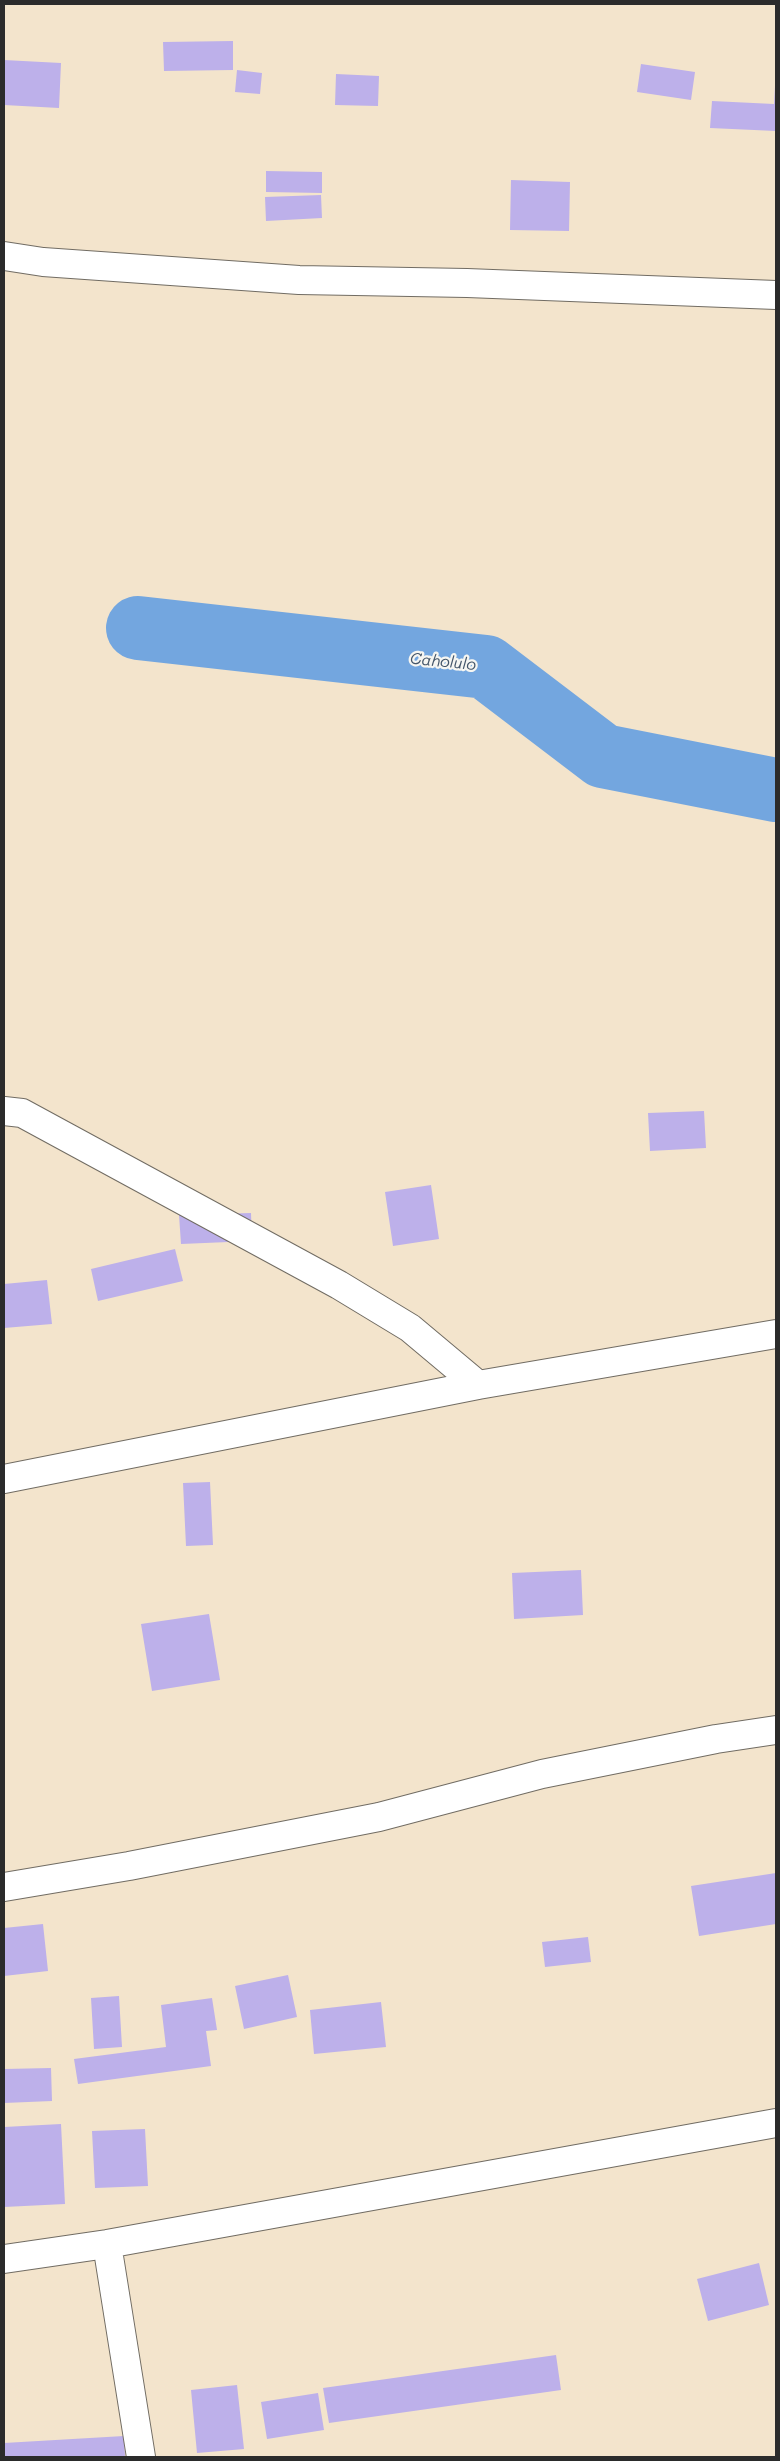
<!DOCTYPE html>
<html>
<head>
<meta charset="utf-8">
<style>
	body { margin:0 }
	#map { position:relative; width:780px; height:2461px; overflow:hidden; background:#f3e4cc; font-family:Mali,sans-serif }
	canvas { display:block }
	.frame { position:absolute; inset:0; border:5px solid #2b2b2b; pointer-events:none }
</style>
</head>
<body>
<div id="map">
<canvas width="780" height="2461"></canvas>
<div class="frame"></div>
</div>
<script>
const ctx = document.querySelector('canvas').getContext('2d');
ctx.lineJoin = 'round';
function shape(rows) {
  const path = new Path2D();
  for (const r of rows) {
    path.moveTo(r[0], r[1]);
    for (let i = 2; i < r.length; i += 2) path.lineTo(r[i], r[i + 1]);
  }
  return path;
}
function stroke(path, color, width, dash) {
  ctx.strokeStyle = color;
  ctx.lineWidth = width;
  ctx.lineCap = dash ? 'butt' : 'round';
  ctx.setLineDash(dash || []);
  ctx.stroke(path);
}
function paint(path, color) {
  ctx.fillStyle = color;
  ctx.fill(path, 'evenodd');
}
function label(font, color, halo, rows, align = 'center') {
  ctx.font = font + ' Mali,sans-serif';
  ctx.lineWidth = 4.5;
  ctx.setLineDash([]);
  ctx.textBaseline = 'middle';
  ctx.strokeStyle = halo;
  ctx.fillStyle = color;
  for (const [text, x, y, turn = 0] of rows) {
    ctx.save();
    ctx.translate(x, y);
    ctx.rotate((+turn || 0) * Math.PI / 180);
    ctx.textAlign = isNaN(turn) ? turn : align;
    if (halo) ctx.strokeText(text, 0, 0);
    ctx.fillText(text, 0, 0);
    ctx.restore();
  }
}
stroke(shape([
	[138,628,486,667,603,756,776,790]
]), '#73a6df', 64);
paint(shape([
	[233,41,233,70,164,71,163,42],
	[4,60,61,63,59,108,4,105],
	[641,64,695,72,691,100,637,92],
	[237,70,262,73,260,94,235,92],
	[336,74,379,76,378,106,335,105],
	[775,86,776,131,710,128,712,101,774,104],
	[266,171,322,172,322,193,266,192],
	[511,180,570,182,569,231,510,230],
	[321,195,322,218,266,221,265,197],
	[704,1111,706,1148,650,1151,648,1113],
	[431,1185,439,1239,393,1246,385,1192],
	[251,1213,252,1241,181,1244,179,1215],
	[175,1249,183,1281,98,1301,91,1269],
	[47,1280,52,1324,4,1328,4,1284],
	[210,1482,213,1545,186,1546,183,1483],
	[581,1570,583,1615,514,1619,512,1573],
	[209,1614,220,1680,152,1691,141,1624],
	[776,1873,776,1924,699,1936,691,1886],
	[43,1924,48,1971,4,1976,4,1928],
	[588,1937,591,1962,545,1967,542,1942],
	[288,1975,297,2017,244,2029,235,1986],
	[119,1996,122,2047,94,2049,91,1998],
	[212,1998,217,2030,206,2031,211,2066,78,2084,74,2059,166,2047,161,2005],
	[381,2002,386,2047,314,2054,310,2010],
	[51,2068,52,2101,4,2103,4,2069],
	[61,2124,65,2204,4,2207,4,2127],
	[145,2129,148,2186,95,2188,92,2131],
	[759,2263,769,2305,708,2321,697,2279],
	[556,2355,561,2390,329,2423,323,2388],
	[237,2385,244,2449,197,2453,191,2390],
	[318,2393,324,2430,267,2439,261,2402],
	[124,2436,125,2457,4,2457,4,2443]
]), '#bdb0ea');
const minor = shape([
	[4,256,43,262,299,280,467,283,776,295],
	[4,1111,22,1113,339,1285,410,1328,478,1385],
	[4,1479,478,1385,776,1334],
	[4,1887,129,1866,379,1817,542,1774,716,1739,776,1730],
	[107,2244,141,2457],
	[4,2259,107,2244,776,2123]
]);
stroke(minor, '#716c63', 30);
stroke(minor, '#fff', 28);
label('italic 16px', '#44566a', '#f6f6f2', [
	["Caholulo",443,662,6]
]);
</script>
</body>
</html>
